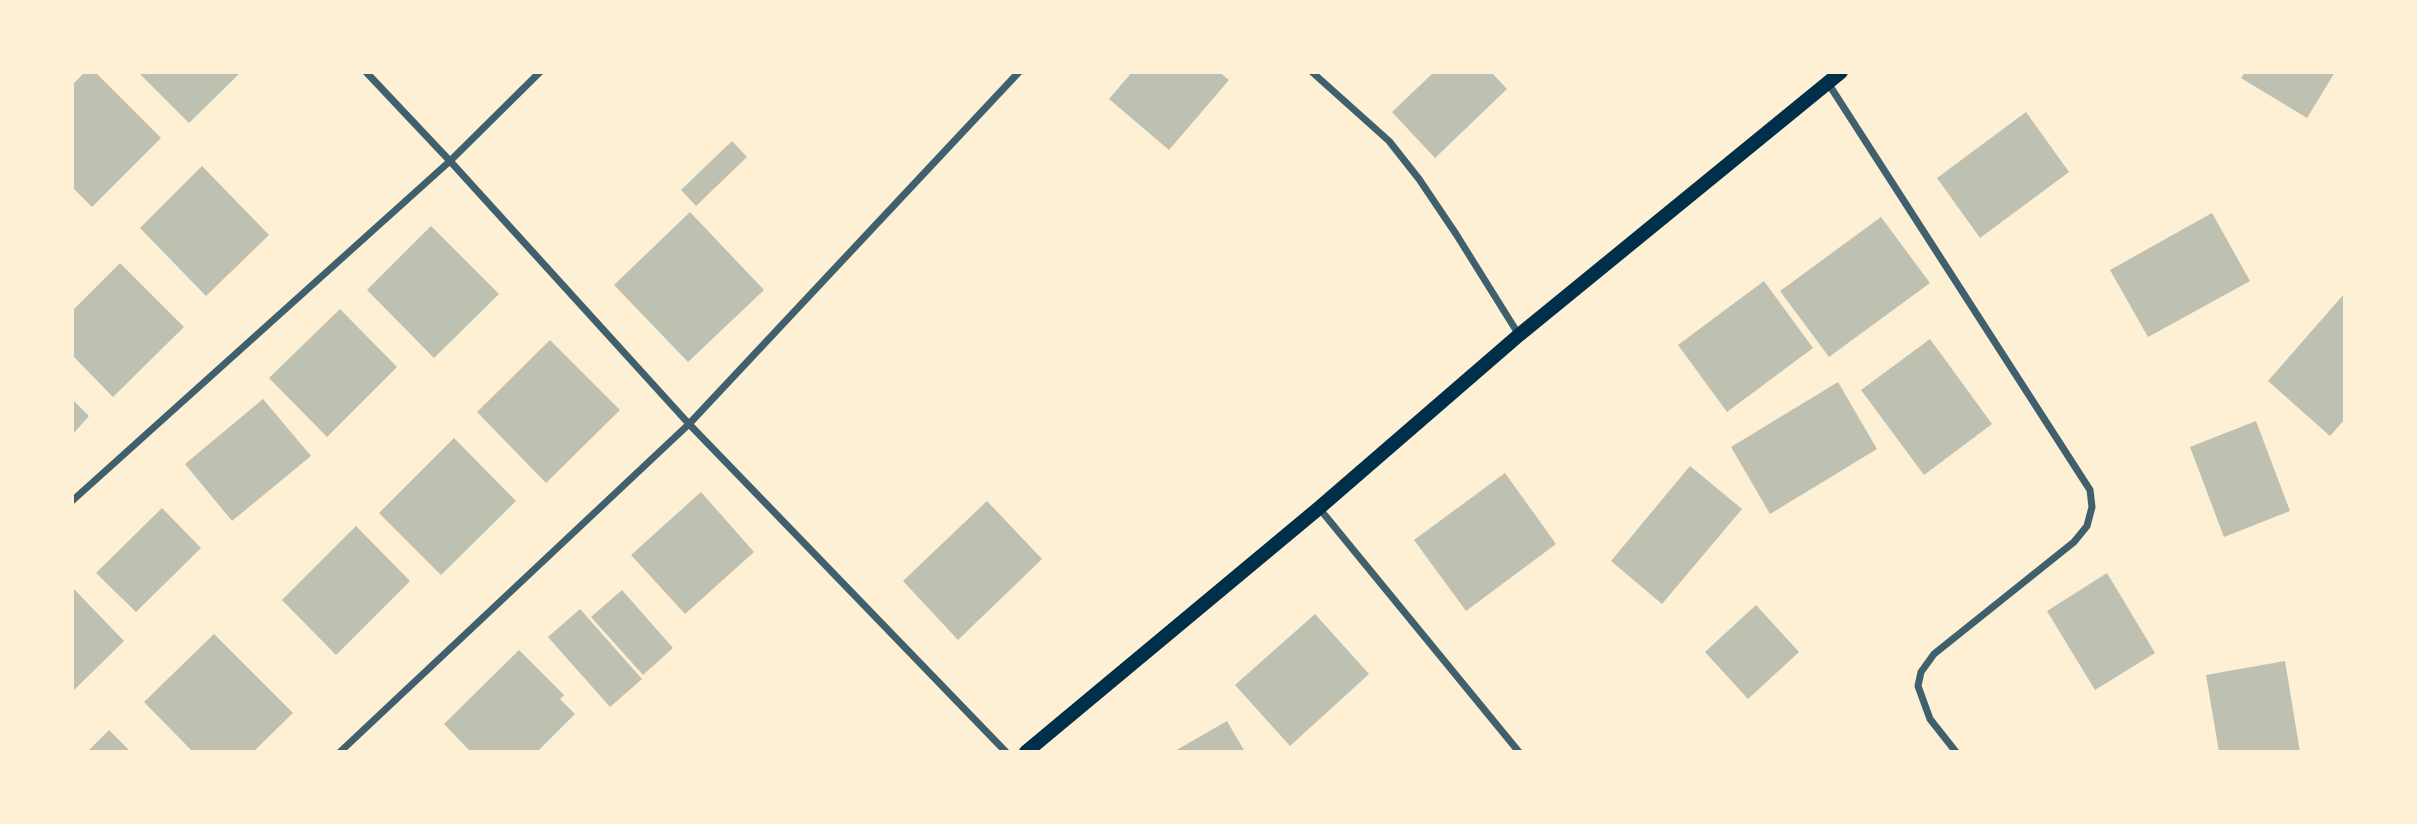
<!DOCTYPE html>
<html>
<head>
<meta charset="utf-8">
<style>
	body { margin:0 }
	#map { position:relative; width:2417px; height:824px; overflow:hidden; background:#fdf0d5; font-family:Spectral,serif }
	canvas { display:block }
	.frame { position:absolute; inset:0; border:74px solid #fdf0d5; pointer-events:none }
</style>
</head>
<body>
<div id="map">
<canvas width="2417" height="824"></canvas>
<div class="frame"></div>
</div>
<script>
const ctx = document.querySelector('canvas').getContext('2d');
ctx.lineJoin = 'round';
function paint(path, color) {
  ctx.fillStyle = color;
  ctx.fill(path, 'evenodd');
}
function shape(rows) {
  const path = new Path2D();
  for (const r of rows) {
    path.moveTo(r[0], r[1]);
    for (let i = 2; i < r.length; i += 2) path.lineTo(r[i], r[i + 1]);
  }
  return path;
}
function stroke(path, color, width, dash) {
  ctx.strokeStyle = color;
  ctx.lineWidth = width;
  ctx.lineCap = dash ? 'butt' : 'round';
  ctx.setLineDash(dash || []);
  ctx.stroke(path);
}
paint(shape([
	[85,72,95,72,161,138,92,207,72,187,72,85],
	[138,72,241,72,189,123],
	[1132,72,1219,72,1229,80,1169,150,1109,99],
	[1434,72,1491,72,1507,89,1435,158,1392,112],
	[2245,72,2335,72,2307,118,2241,78],
	[2026,112,2069,172,1980,238,1937,178],
	[732,141,747,157,696,206,681,190],
	[202,166,269,235,206,296,140,228],
	[690,212,764,290,688,362,614,285],
	[2212,213,2250,281,2148,337,2110,270],
	[1881,217,1930,283,1829,357,1780,291],
	[431,226,499,294,434,358,367,290],
	[120,263,184,327,113,397,72,355,72,311],
	[1764,281,1813,348,1727,412,1678,345],
	[2344,294,2345,419,2330,436,2268,381],
	[340,309,397,367,327,437,269,378],
	[1930,339,1992,424,1924,475,1861,390],
	[550,340,620,410,546,483,477,412],
	[1838,382,1877,449,1770,514,1731,447],
	[72,399,89,416,72,435],
	[263,399,311,456,232,521,185,464],
	[2256,421,2290,511,2224,537,2190,447],
	[454,438,516,501,441,575,379,513],
	[1690,466,1742,509,1662,604,1611,561],
	[1505,473,1556,544,1466,611,1414,540],
	[701,492,754,552,685,614,631,555],
	[987,501,1042,559,958,640,903,581],
	[162,508,201,548,136,612,96,573],
	[356,526,410,581,336,655,282,600],
	[2107,573,2155,653,2095,690,2047,611],
	[72,587,124,641,72,692],
	[622,590,673,648,643,675,591,617],
	[1756,605,1799,652,1748,699,1705,652],
	[580,609,642,679,610,707,548,637],
	[1315,614,1369,674,1290,746,1235,685],
	[214,634,293,713,253,752,193,752,144,702],
	[519,650,564,695,560,699,575,714,537,752,471,752,444,724],
	[2285,661,2300,752,2219,752,2206,675],
	[1227,721,1245,752,1173,752],
	[109,730,131,752,87,752]
]), '#bec0b2');
stroke(shape([
	[366,72,450,161,689,424,1006,752],
	[1312,72,1389,141,1419,179,1456,234,1519,335],
	[1828,83,2090,490,2092,507,2087,526,2074,542,1934,654,1921,672,1918,686,1930,719,1956,752],
	[72,501,450,161,540,72],
	[1319,508,1519,752],
	[340,752,689,424,1019,72]
]), '#3f606c', 7);
stroke(shape([
	[1026,752,1319,508,1519,335,1841,72]
]), '#003049', 14);
</script>
</body>
</html>
